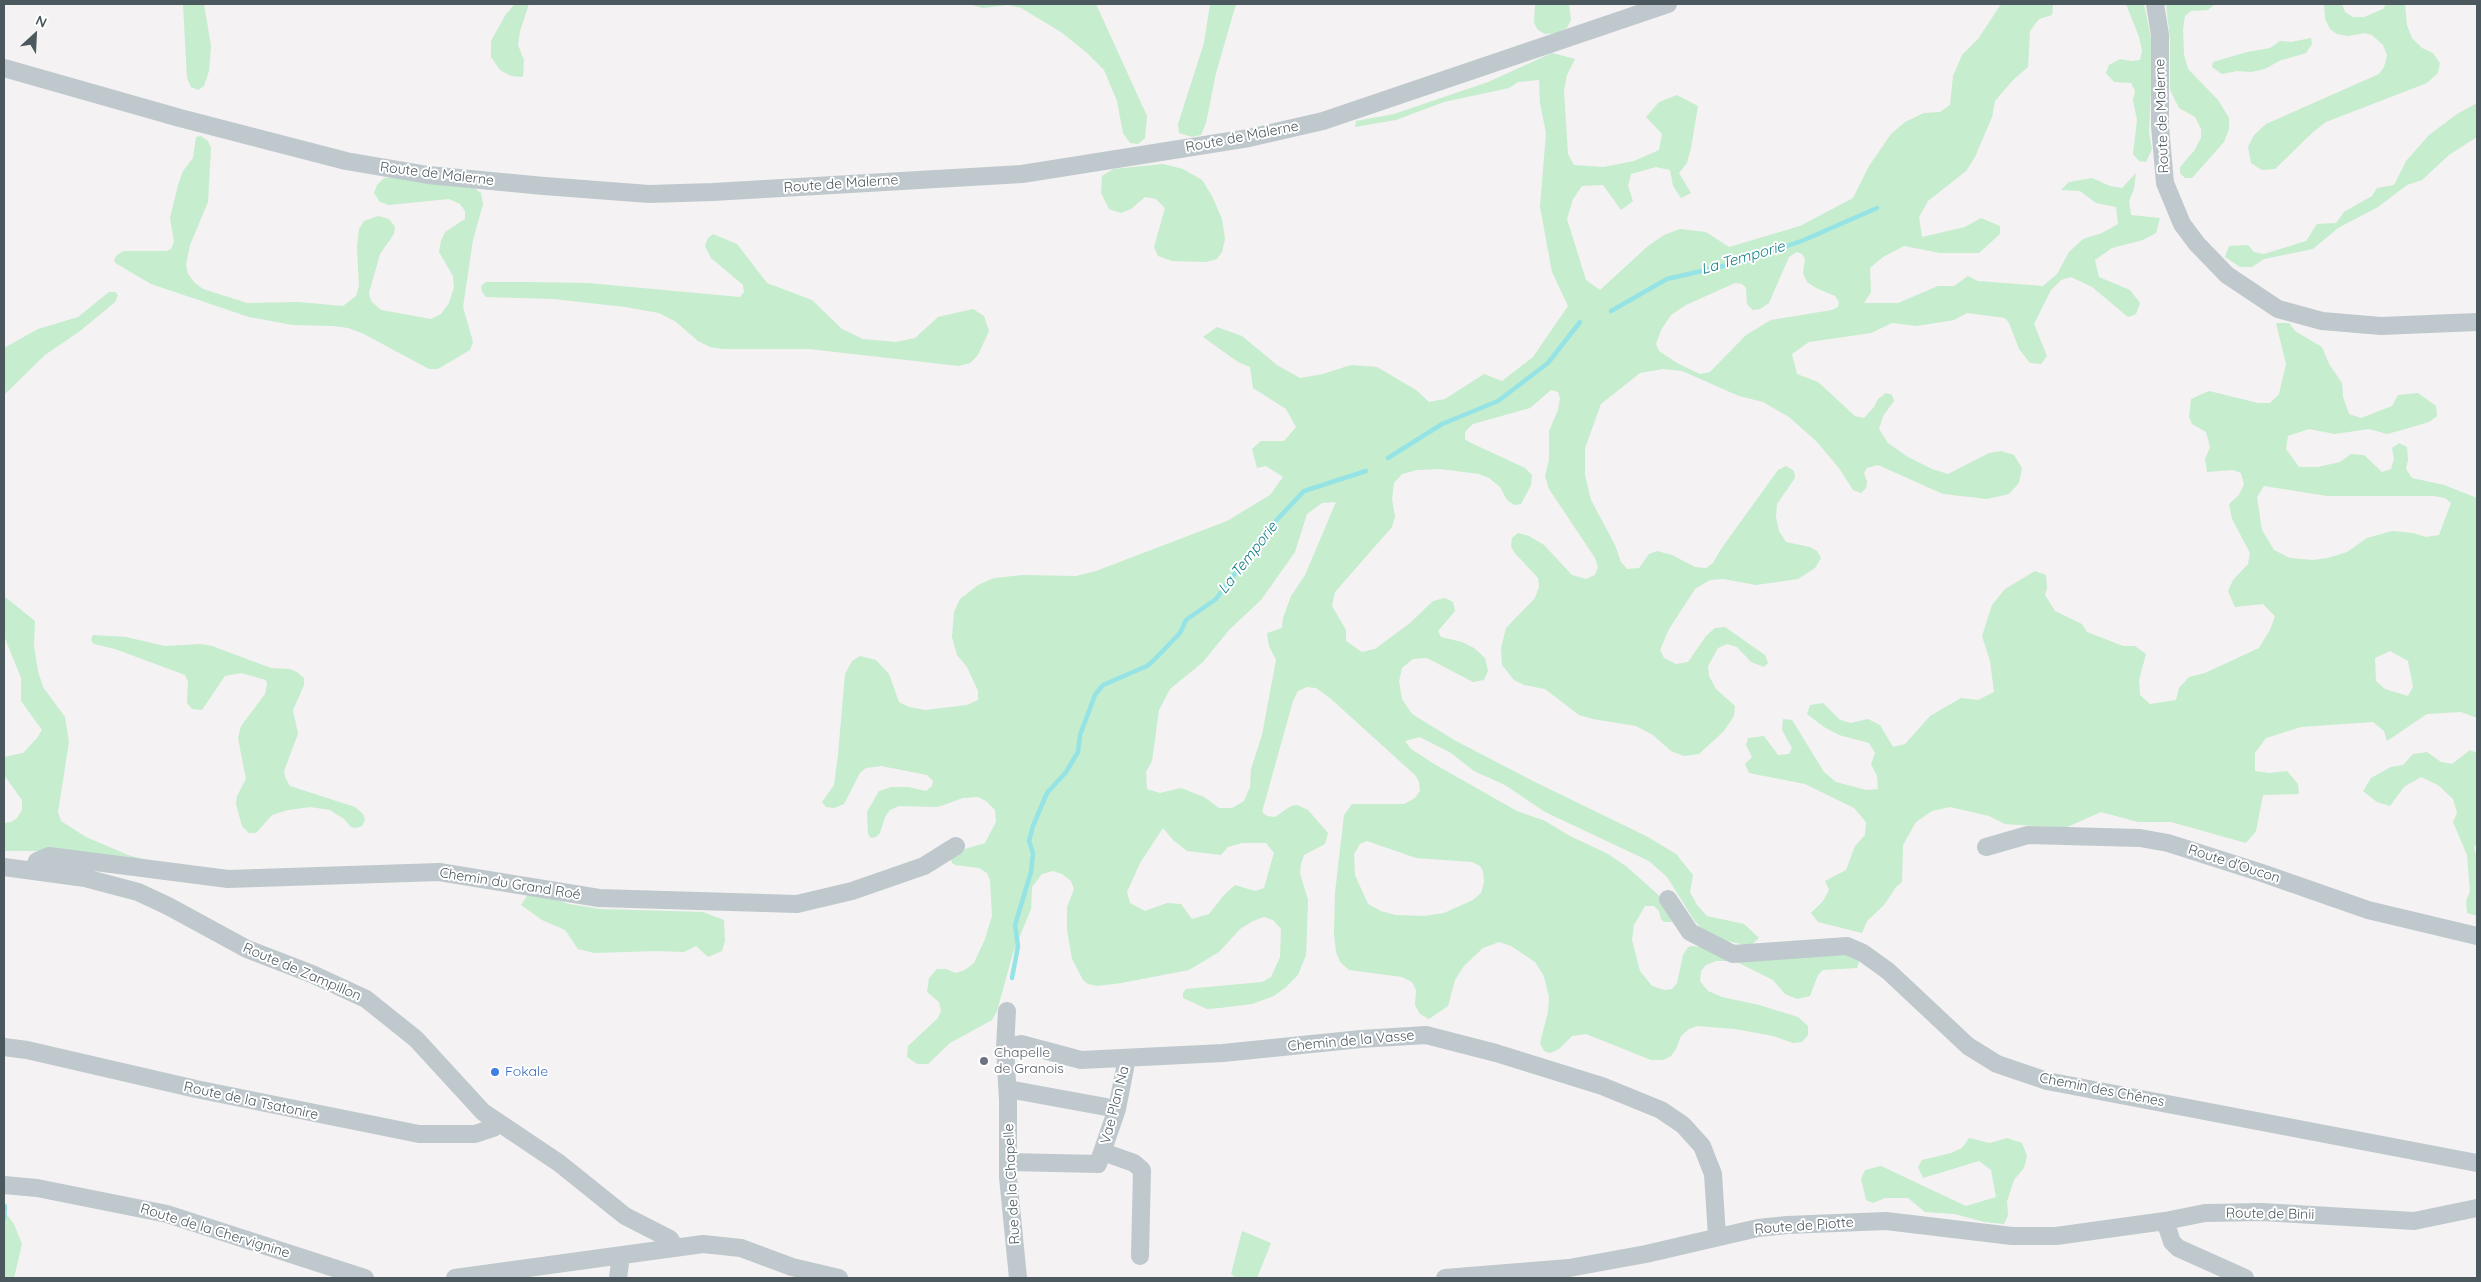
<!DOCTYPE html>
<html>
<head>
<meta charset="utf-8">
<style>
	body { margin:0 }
	#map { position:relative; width:2481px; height:1282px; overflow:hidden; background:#f4f2f2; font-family:Quicksand,sans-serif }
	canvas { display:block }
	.frame { position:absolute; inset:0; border:5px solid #4b585e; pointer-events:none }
	.north { position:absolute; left:10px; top:10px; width:50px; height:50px; -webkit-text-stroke:4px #fff; paint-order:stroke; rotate:25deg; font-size:14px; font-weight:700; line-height:20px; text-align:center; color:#4b585e }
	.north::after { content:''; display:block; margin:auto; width:18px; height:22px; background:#4b585e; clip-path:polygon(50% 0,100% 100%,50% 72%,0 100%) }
</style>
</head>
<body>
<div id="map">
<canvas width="2481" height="1282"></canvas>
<div class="frame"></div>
<div class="north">N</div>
</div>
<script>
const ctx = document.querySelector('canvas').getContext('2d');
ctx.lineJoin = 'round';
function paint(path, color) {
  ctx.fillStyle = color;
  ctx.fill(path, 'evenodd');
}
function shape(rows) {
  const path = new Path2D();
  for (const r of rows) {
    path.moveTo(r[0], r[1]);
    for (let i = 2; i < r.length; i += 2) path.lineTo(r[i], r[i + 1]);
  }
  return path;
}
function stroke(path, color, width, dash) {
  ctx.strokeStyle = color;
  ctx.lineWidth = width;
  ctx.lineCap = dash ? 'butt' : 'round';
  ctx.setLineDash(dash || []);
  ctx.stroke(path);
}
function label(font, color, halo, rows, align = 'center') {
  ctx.font = font + ' Quicksand,sans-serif';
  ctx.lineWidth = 4;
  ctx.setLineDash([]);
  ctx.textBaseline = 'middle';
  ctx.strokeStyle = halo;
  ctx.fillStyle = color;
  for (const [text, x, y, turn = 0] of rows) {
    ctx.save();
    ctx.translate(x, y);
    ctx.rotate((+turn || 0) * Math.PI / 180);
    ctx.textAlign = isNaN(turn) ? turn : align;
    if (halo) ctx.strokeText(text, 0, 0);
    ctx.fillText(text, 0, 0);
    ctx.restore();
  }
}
paint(shape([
	[183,4,204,4,211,46,209,71,204,86,198,90,191,87,187,78],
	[515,4,529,4,520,31,518,45,524,60,523,77,511,76,500,70,491,57,491,41,506,14],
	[968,4,1096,4,1147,116,1145,138,1138,144,1130,143,1123,133,1117,101,1104,70,1086,52,1061,32,1021,8,1008,5,983,8],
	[1210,4,1236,4,1216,73,1206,123,1201,135,1192,137,1179,133,1178,124,1204,43],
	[1535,4,1569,4,1571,20,1567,28,1557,33,1545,34,1538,30,1534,23],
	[2001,4,2053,5,2052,15,2039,19,2030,31,2028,67,2013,80,1995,101,1992,117,1975,157,1966,171,1928,201,1919,217,1922,237,1965,227,1981,218,2000,226,2000,234,1979,253,1940,253,1904,246,1883,257,1870,268,1871,292,1864,303,1898,303,1938,286,1954,286,1968,276,1978,281,2043,286,2057,274,2069,252,2083,239,2102,233,2118,224,2116,207,2096,203,2080,191,2061,190,2069,182,2092,178,2110,186,2122,188,2136,173,2134,189,2129,201,2131,215,2160,218,2156,233,2143,240,2112,248,2095,260,2099,277,2130,290,2140,303,2136,314,2128,317,2092,287,2071,277,2061,280,2051,290,2034,324,2047,356,2041,364,2030,363,2019,349,2009,323,2005,318,1967,313,1954,320,1917,326,1892,323,1871,333,1809,342,1792,354,1797,374,1818,382,1855,416,1864,418,1874,407,1878,399,1886,393,1892,395,1894,401,1883,416,1879,429,1888,443,1908,457,1932,469,1948,474,1989,453,2001,451,2014,455,2022,468,2019,483,2009,494,1987,499,1943,494,1878,465,1867,468,1864,473,1867,482,1866,488,1861,493,1853,490,1839,468,1816,441,1789,417,1763,402,1739,396,1682,371,1663,369,1640,373,1601,404,1585,448,1585,475,1591,500,1615,545,1621,562,1627,569,1639,568,1649,554,1657,551,1672,555,1695,567,1706,568,1713,563,1721,549,1778,470,1786,466,1794,471,1795,478,1777,504,1776,517,1779,531,1786,542,1810,547,1817,551,1821,558,1815,568,1798,579,1756,585,1723,579,1710,580,1695,589,1669,629,1660,650,1664,658,1676,664,1688,662,1706,636,1715,628,1725,627,1765,655,1768,663,1764,667,1751,662,1737,647,1727,644,1718,648,1708,666,1709,676,1716,689,1735,706,1734,716,1724,731,1699,754,1684,756,1671,751,1653,735,1636,726,1593,719,1579,715,1545,689,1524,685,1514,680,1502,665,1501,648,1506,628,1535,598,1539,587,1538,578,1514,552,1511,546,1512,538,1518,533,1529,536,1544,545,1572,575,1586,579,1595,575,1598,567,1595,558,1549,489,1545,476,1549,460,1549,431,1558,410,1560,398,1558,392,1551,390,1530,408,1473,424,1465,432,1465,439,1469,442,1525,468,1532,475,1531,485,1521,504,1514,505,1507,500,1500,487,1489,478,1479,474,1440,469,1417,470,1402,474,1394,483,1392,499,1395,516,1392,527,1335,592,1332,606,1346,630,1346,641,1362,652,1375,649,1410,623,1433,601,1445,598,1453,602,1455,611,1438,631,1441,637,1462,642,1474,648,1485,658,1488,671,1484,680,1473,682,1427,658,1413,659,1402,668,1399,681,1402,699,1412,714,1456,741,1533,781,1648,837,1676,854,1693,875,1690,892,1697,905,1707,916,1744,924,1759,938,1750,946,1709,937,1694,920,1667,877,1649,861,1545,812,1505,785,1474,771,1451,753,1420,737,1405,741,1411,749,1434,764,1517,811,1545,821,1570,836,1608,854,1627,867,1664,900,1676,918,1672,922,1664,922,1661,919,1659,911,1654,906,1645,906,1634,925,1632,940,1640,971,1652,986,1664,990,1672,989,1677,983,1683,955,1688,947,1693,946,1777,958,1846,955,1856,957,1859,962,1857,968,1823,970,1818,975,1810,996,1797,999,1785,994,1773,980,1735,961,1716,961,1706,965,1701,971,1700,981,1708,991,1722,997,1759,1005,1798,1017,1808,1026,1808,1035,1802,1042,1793,1043,1773,1036,1735,1029,1697,1026,1689,1029,1681,1036,1676,1049,1671,1056,1663,1060,1651,1060,1586,1034,1572,1036,1559,1049,1550,1053,1544,1051,1540,1043,1548,1012,1549,997,1544,976,1535,962,1511,946,1499,942,1483,948,1464,966,1455,980,1448,1006,1429,1019,1420,1014,1415,1005,1416,990,1412,982,1402,977,1349,970,1340,962,1336,952,1334,934,1335,893,1344,815,1352,804,1404,804,1415,798,1420,791,1419,782,1416,776,1330,698,1316,688,1307,687,1298,691,1293,701,1262,812,1267,816,1275,817,1291,806,1297,805,1308,810,1328,833,1325,844,1304,855,1301,864,1300,873,1308,900,1306,955,1298,975,1286,987,1274,996,1252,1004,1220,1008,1207,1009,1183,998,1183,993,1186,989,1262,982,1271,977,1280,957,1281,929,1273,920,1264,917,1253,921,1240,929,1219,952,1189,970,1121,983,1097,986,1088,984,1083,980,1072,959,1067,930,1067,907,1074,889,1071,881,1062,874,1053,871,1042,874,1032,887,1031,909,1013,953,997,1011,992,1020,950,1043,928,1064,917,1064,907,1057,908,1046,938,1018,941,1011,939,1002,927,992,929,978,937,969,946,969,956,973,965,970,974,963,985,939,992,916,990,880,987,873,979,868,955,865,952,863,951,858,955,852,985,843,996,822,995,810,986,801,978,797,963,798,938,807,899,806,890,810,885,817,880,833,876,837,871,838,868,834,867,812,879,791,891,787,908,787,926,791,932,786,933,781,927,775,881,766,866,768,860,773,844,804,834,808,826,807,822,802,834,785,838,755,845,674,852,661,860,656,876,660,889,674,899,702,909,707,925,710,967,705,978,700,978,691,967,667,957,655,952,637,954,612,960,599,978,585,994,578,1023,575,1076,576,1096,571,1227,521,1270,495,1283,477,1266,466,1257,468,1252,449,1261,441,1284,441,1296,427,1286,409,1253,388,1250,367,1238,362,1203,337,1217,327,1242,336,1277,365,1300,378,1323,374,1351,365,1377,367,1416,390,1429,402,1445,399,1484,374,1502,381,1533,357,1568,306,1552,272,1540,207,1546,133,1540,103,1539,80,1518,82,1509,88,1444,102,1396,120,1355,127,1356,121,1394,114,1488,82,1552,53,1575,59,1567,75,1564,91,1568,154,1574,165,1603,167,1634,161,1659,150,1662,134,1646,117,1659,102,1677,95,1698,106,1691,148,1687,163,1679,173,1691,193,1681,198,1673,186,1670,170,1656,167,1631,174,1628,186,1633,201,1621,210,1603,185,1582,186,1573,199,1567,219,1586,280,1600,290,1648,246,1664,235,1680,229,1706,232,1729,247,1800,226,1853,198,1869,166,1891,134,1905,122,1924,113,1940,112,1950,105,1953,76,1962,55,1978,39],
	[1797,252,1802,254,1805,259,1803,273,1807,282,1816,288,1835,296,1839,302,1838,307,1832,310,1771,320,1746,335,1710,372,1700,374,1677,363,1659,351,1656,344,1661,330,1671,315,1686,305,1735,283,1742,284,1746,288,1747,304,1753,310,1760,309,1769,303,1789,257],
	[1336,502,1305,575,1291,596,1283,618,1282,628,1267,633,1269,646,1276,660,1262,735,1251,769,1250,787,1244,801,1232,808,1219,808,1204,797,1181,788,1160,793,1147,789,1146,772,1152,761,1159,710,1170,689,1203,662,1229,630,1261,600,1295,552,1307,514,1322,503],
	[1163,828,1173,840,1187,851,1221,855,1228,847,1242,843,1266,843,1274,853,1264,888,1255,891,1235,885,1224,895,1209,914,1192,919,1181,904,1167,903,1145,911,1130,903,1127,892,1140,863],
	[1367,841,1416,858,1472,862,1480,866,1483,871,1484,882,1481,893,1473,900,1444,913,1424,916,1395,915,1381,911,1368,904,1355,875,1354,854,1360,844],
	[2126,4,2144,4,2153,48,2149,133,2152,149,2146,162,2139,161,2133,154,2137,120,2133,100,2135,91,2131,83,2114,82,2106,73,2109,65,2120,59,2131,61,2140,60,2142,51,2139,37],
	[2166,4,2215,4,2208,10,2191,11,2185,16,2183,29,2184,55,2188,69,2218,100,2229,118,2229,129,2224,142,2192,178,2185,178,2180,173,2180,167,2194,151,2201,138,2201,129,2195,117,2179,108,2170,90,2170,40],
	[2324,4,2342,4,2345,12,2353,17,2364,17,2383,9,2386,4,2405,4,2407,25,2412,38,2422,48,2433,53,2440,63,2438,73,2427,83,2326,122,2312,133,2275,169,2262,170,2251,163,2248,147,2254,135,2266,124,2379,74,2384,67,2387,55,2383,45,2372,35,2365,33,2348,36,2337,34,2330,29,2325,19],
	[2311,38,2312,44,2306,53,2279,61,2265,69,2251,72,2237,71,2222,74,2212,67,2213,62,2247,52,2270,48,2280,41,2291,42],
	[2477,103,2477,137,2449,155,2422,180,2407,185,2378,207,2338,228,2313,249,2264,259,2252,267,2240,267,2225,257,2229,246,2248,245,2254,252,2264,254,2306,241,2317,224,2336,223,2344,212,2372,196,2377,188,2394,185,2406,161,2429,135,2457,114],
	[201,136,208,141,211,148,208,202,190,245,186,264,188,274,195,283,203,289,247,303,298,302,343,306,356,296,359,286,357,248,359,229,364,221,378,216,389,219,395,227,394,234,380,254,369,293,371,301,381,310,431,319,441,314,449,303,454,287,453,276,439,252,441,241,445,232,465,219,465,211,460,204,449,199,389,205,380,202,374,193,377,185,384,178,399,176,474,188,481,193,483,204,473,240,463,307,473,342,470,350,438,369,429,369,362,333,348,328,333,326,293,325,249,317,151,284,117,264,114,261,116,256,123,251,166,251,171,249,174,242,170,218,178,185,183,171,193,158,196,137],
	[1163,164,1183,169,1202,180,1212,196,1222,219,1225,239,1222,252,1217,259,1206,262,1172,261,1158,256,1154,247,1165,208,1156,199,1145,197,1131,209,1121,213,1109,209,1101,193,1102,176,1113,169],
	[713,234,737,244,767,283,812,300,842,329,863,339,896,342,915,338,938,317,973,309,984,316,989,331,978,355,970,363,959,366,809,349,723,349,710,347,698,341,676,322,659,313,625,307,553,299,486,297,482,292,481,286,486,282,526,282,588,283,740,297,744,292,743,285,711,258,705,246,708,238],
	[109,292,115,292,118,295,115,302,80,331,45,355,4,395,4,348,38,329,78,317],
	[2276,323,2289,323,2295,331,2322,347,2329,364,2342,383,2343,397,2349,414,2361,418,2392,406,2398,395,2418,393,2436,406,2437,416,2429,422,2402,430,2387,434,2369,429,2335,434,2309,429,2288,436,2286,449,2299,467,2318,467,2340,462,2351,454,2364,455,2382,472,2391,469,2394,459,2392,448,2399,443,2407,447,2408,460,2406,469,2412,478,2444,485,2477,498,2477,718,2461,712,2427,714,2387,741,2384,731,2373,722,2301,727,2266,738,2255,753,2255,771,2269,773,2287,771,2298,784,2299,794,2263,795,2256,831,2246,843,2171,822,2138,822,2101,812,2065,828,2005,824,1989,816,1950,807,1932,811,1916,822,1903,845,1902,882,1896,887,1884,905,1867,921,1862,933,1818,922,1811,913,1823,901,1829,890,1825,881,1846,870,1855,846,1865,835,1866,822,1854,808,1805,784,1749,773,1745,764,1752,757,1746,745,1748,738,1764,736,1778,755,1789,754,1792,748,1782,730,1783,719,1792,720,1824,772,1836,782,1866,790,1878,789,1877,776,1871,764,1875,753,1869,743,1839,735,1824,727,1807,714,1810,705,1823,703,1840,720,1851,723,1868,719,1880,725,1893,747,1905,744,1930,716,1961,698,1978,700,1994,692,1990,661,1982,636,1992,605,2005,589,2035,571,2046,575,2047,588,2045,595,2055,611,2082,624,2087,632,2123,646,2135,646,2146,654,2139,680,2140,695,2150,704,2176,700,2179,688,2189,677,2205,673,2259,648,2270,630,2275,616,2263,604,2235,607,2228,591,2233,580,2248,564,2250,553,2232,519,2229,504,2239,495,2244,484,2241,473,2233,470,2207,472,2205,459,2210,447,2206,432,2192,424,2189,417,2191,399,2209,391,2258,403,2270,403,2279,394,2286,364],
	[2264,486,2327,496,2434,496,2445,498,2451,503,2439,535,2426,537,2413,533,2392,531,2367,538,2347,552,2328,558,2313,560,2290,558,2274,550,2262,530,2257,497],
	[2390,651,2408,661,2413,687,2408,696,2385,689,2376,681,2375,658],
	[4,596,35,621,34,647,38,671,43,687,65,717,69,742,58,812,61,821,86,837,128,855,147,860,52,851,4,851,4,823,11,822,17,818,22,810,22,800,4,775,4,757,23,753,37,738,42,730,21,701,21,678,4,636],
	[93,635,126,637,165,646,200,644,212,646,271,668,290,669,297,672,304,678,304,685,293,710,298,734,284,771,285,777,290,786,355,807,363,814,365,820,362,826,356,828,351,827,344,819,330,810,310,807,288,810,272,815,256,833,249,833,242,826,236,804,237,796,246,779,238,738,241,726,265,694,267,685,266,680,241,673,225,676,202,710,192,709,187,703,188,682,185,675,115,649,94,644,91,640],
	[2470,750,2477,753,2477,843,2474,848,2477,857,2477,916,2467,913,2466,901,2470,891,2467,855,2453,822,2457,813,2453,799,2438,785,2421,777,2404,787,2390,806,2377,802,2363,791,2371,778,2391,767,2403,765,2413,754,2427,752,2441,762,2452,764],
	[530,891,569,904,600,909,703,912,724,920,725,941,722,951,708,957,696,946,684,952,655,951,594,953,578,949,565,930,542,920,521,905],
	[1969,1138,1990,1143,2007,1138,2022,1143,2027,1156,2024,1168,2014,1180,2007,1201,2008,1215,2004,1224,1984,1222,1955,1214,1925,1212,1908,1198,1885,1198,1873,1203,1866,1200,1861,1179,1865,1170,1881,1166,1966,1206,1996,1197,1991,1170,1979,1161,1923,1178,1918,1167,1922,1160,1951,1153,1962,1148],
	[4,1211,14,1224,22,1244,14,1278,4,1278],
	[1242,1231,1271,1243,1257,1278,1236,1278,1231,1274]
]), '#c5edce');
stroke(shape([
	[1611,311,1667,279,1745,261,1804,240,1877,208],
	[1388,458,1442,424,1498,401,1548,363,1580,322],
	[1012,978,1018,946,1015,925,1031,872,1033,853,1029,841,1033,826,1047,793,1066,772,1078,752,1080,735,1095,695,1103,685,1147,666,1153,661,1180,633,1186,620,1216,599,1269,528,1304,491,1366,471],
	[4,1219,5,1206]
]), '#96e3e6', 4.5);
stroke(shape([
	[2155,4,2160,35,2160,126,2165,183,2182,224,2197,244,2227,275,2278,309,2322,321,2381,326,2477,322],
	[4,68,180,118,346,161,428,175,544,186,649,194,713,192,1022,174,1249,138,1323,121,1668,4],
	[1986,847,2028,835,2140,838,2168,843,2262,873,2368,910,2477,936],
	[4,867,85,878,138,892,168,906,247,949,312,974,366,999,416,1039,483,1112,559,1163,625,1216,670,1239,675,1247],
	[33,871,37,861,49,856,228,879,439,872,599,898,797,904,852,891,924,866,956,846],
	[1668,899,1690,932,1733,954,1847,946,1863,953,1888,971,1968,1046,1997,1064,2047,1081,2477,1163],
	[1007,1011,1005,1048,1008,1100,1008,1177,1018,1278],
	[4,1047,27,1050,196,1089,419,1134,475,1134,493,1128,499,1123],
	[1005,1048,1021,1044,1081,1060,1223,1053,1361,1039,1426,1035,1496,1053,1602,1086,1661,1110,1683,1125,1702,1146,1713,1174,1717,1236],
	[1008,1089,1117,1109],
	[1103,1152,1134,1163,1142,1170,1140,1256],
	[1008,1162,1098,1164,1117,1109,1127,1058],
	[4,1185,37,1188,167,1214,365,1278],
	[2165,1221,2172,1242,2178,1248,2245,1278],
	[455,1278,703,1244,741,1248,792,1267,839,1278],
	[618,1278,621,1255],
	[1445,1278,1569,1268,1646,1254,1758,1228,1787,1225,1886,1221,2012,1236,2056,1236,2165,1221,2205,1213,2262,1212,2414,1221,2477,1208]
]), '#bfc8cd', 18);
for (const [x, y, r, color] of [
	[984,1061,5,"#6b7280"],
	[495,1072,5,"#3f7fe0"]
]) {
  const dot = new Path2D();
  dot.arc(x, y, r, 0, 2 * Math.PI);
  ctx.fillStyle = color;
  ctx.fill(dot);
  stroke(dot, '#fff', 2);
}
label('14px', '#4b585e', '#fff', [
	["Route de Malerne",2162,116,-92],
	["Route de Malerne",1242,137,-11],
	["Route de Malerne",437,174,7],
	["Route de Malerne",841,184,-4],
	["Route d'Oucon",2234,864,18],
	["Chemin du Grand Roé",510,884,9],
	["Route de Zampillon",302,972,23],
	["Chemin de la Vasse",1351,1041,-5],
	["Chemin des Chênes",2102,1090,11],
	["Route de la Tsatonire",251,1101,12],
	["Vae Plan Na",1115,1105,-76],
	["Rue de la Chapelle",1012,1184,-93],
	["Route de Binii",2270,1214,1],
	["Route de Piotte",1804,1226,-4],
	["Route de la Chervignine",215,1231,17]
]);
label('14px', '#5b616d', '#fff', [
	["Chapelle",994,1053],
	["de Granois",994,1069]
], 'left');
label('14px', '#366cbe', '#fff', [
	["Fokale",505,1072]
], 'left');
label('italic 15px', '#178187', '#fff', [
	["La Temporie",1743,258,-16],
	["La Temporie",1248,558,-52]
]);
</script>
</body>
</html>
